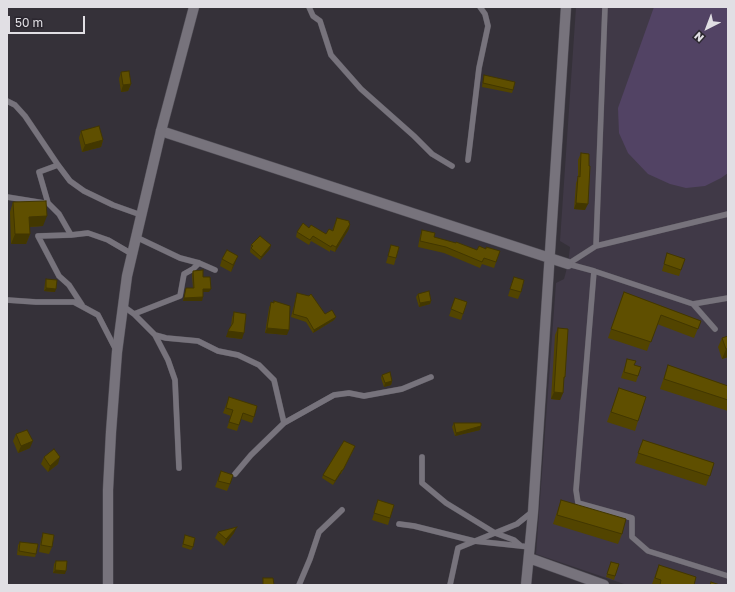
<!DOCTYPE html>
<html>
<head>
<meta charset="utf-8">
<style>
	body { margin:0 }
	#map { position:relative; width:735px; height:592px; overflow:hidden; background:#353139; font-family:"Golos Text",sans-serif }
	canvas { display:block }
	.frame { position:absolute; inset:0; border:8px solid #e1dfe4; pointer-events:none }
	.north { position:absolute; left:687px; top:8px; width:40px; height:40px; -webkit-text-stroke:3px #2b272f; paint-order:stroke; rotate:222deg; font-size:11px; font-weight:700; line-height:16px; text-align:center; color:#e1dfe4 }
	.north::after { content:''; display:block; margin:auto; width:14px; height:18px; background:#e1dfe4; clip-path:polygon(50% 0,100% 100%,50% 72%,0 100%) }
	.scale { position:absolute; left:8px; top:16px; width:77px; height:18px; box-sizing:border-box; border:2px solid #e1dfe4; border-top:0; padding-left:5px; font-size:12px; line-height:14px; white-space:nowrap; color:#e1dfe4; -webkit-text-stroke:3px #2b272f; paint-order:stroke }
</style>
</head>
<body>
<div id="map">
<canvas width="735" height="592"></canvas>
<div class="frame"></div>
<div class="north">N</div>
<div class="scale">50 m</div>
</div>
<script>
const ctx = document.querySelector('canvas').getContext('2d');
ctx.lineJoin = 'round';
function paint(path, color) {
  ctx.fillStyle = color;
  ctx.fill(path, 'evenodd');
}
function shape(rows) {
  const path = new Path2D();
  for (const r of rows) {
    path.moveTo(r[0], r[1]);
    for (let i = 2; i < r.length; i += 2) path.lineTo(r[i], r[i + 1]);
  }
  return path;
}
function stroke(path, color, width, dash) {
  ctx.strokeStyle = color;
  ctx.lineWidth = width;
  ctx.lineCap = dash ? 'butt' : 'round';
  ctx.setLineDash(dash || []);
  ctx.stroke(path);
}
paint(shape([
	[576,7,728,7,728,585,627,585,536,554,556,283,564,279,568,264,570,247,560,241]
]), '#403947');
paint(shape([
	[654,7,728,7,728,173,721,178,705,186,686,188,670,184,648,174,628,153,619,133,618,108]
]), '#524364');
const lane = shape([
	[309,7,313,16,320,21,331,55,361,89,414,136,432,154,452,166],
	[7,101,15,105,25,116,58,165,70,181,84,191,113,205,141,215],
	[468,160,479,68,488,26,485,14,480,7],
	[58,165,39,172,48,203,59,214,71,235,88,233,108,240,132,254],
	[7,197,44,203],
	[71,235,38,236,59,276,69,285,82,305],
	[136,237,180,258,199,263,215,270],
	[596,246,605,7],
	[568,264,596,246,728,214],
	[568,264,594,271,693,304,715,329],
	[594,271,576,490,578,503,632,518,632,537,648,551,728,576],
	[7,300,36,302,74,302,98,315,116,350],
	[693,304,728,298],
	[123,306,134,314,155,335,166,338,198,341,218,351,238,355,259,365,274,380,284,423],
	[134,314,180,296,184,274,193,269,199,263],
	[155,335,168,360,175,380,179,468],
	[422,457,422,483,446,503,495,533,514,540,521,546,530,547],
	[235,474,251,455,284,423,334,395,349,393,364,396,402,389,431,377],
	[399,524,414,526,474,541,521,546],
	[299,585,310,559,319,532,342,510],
	[450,585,458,548,517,524,532,512]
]);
const street = shape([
	[161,131,568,264],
	[529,558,604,585],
	[526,585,533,512,566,7]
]);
const secondary = shape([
	[108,585,108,490,111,432,117,352,127,276,161,131,194,7]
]);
stroke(lane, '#535058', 6);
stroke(street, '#535058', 11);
stroke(secondary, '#535058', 11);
stroke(lane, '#77737c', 5.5);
stroke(street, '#77737c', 10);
stroke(secondary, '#77737c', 10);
paint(shape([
	[121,72,131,84,128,91,121,92,119,79],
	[484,75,513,90,512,93,482,87,483,79],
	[81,131,103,140,101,147,82,152,79,138],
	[581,153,585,210,574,209,576,183,578,178,578,160],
	[13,202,43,226,30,227,30,234,26,244,11,244,10,212],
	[337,218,350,224,349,229,335,252,330,250,330,252,311,241,309,245,296,237,297,232,309,228,326,234,332,231],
	[422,230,434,237,477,250,486,249,500,251,494,268,482,264,480,268,444,253,418,247,420,236],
	[251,245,270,249,260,260,250,252],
	[391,245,396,258,394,265,386,263],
	[667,253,681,270,679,276,662,271],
	[222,259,235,263,231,272,220,266],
	[193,271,203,277,209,292,203,292,202,301,183,301,186,288,193,288,192,275],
	[514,277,521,292,518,299,508,296],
	[46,279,55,292,44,291,45,283],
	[624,292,701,321,694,338,657,324,647,351,608,338],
	[297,293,325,314,336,317,334,320,313,333,306,322,291,317],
	[418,294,431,301,430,304,419,307,416,297],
	[455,298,467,302,461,320,449,316],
	[274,301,287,335,265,333,269,308,271,302,273,303],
	[234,312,242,339,226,337,231,326,232,318],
	[558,328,565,377,563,381,563,393,560,400,551,399,555,335],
	[728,336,728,357,722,359,718,347,722,338],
	[627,359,638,376,636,382,621,378],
	[668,365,728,386,728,411,660,389],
	[382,375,392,381,391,385,384,387,381,378],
	[619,388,638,421,635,431,607,422],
	[229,397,257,406,252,423,241,419,237,431,227,428,231,416,223,413],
	[454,423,481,426,480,430,455,436,452,427],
	[16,434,30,448,18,453,13,441],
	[643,440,714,463,706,486,635,463],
	[354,449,341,474,341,473,333,485,322,478,323,475],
	[44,457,58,464,48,472,41,464],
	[221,471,230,484,227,491,215,487],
	[378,500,394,505,388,525,372,520],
	[561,500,622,534,618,544,553,524],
	[218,532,234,533,224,546,215,538],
	[43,533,52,547,49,554,39,552,41,540],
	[185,535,193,547,191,550,182,547],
	[20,542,36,554,35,557,17,555,18,545],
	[56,561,65,574,53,573,54,564],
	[611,562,619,564,614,580,606,577],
	[659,565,694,585,654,585,652,584]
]), '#524400');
paint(shape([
	[140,7,154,7,140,8],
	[131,84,128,91,121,92,123,85],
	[103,140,101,147,82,152,85,145],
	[576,203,588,204,585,210,574,209],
	[47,216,43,226,26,227,29,217],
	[350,224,349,229,335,252,336,247],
	[15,234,30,234,26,244,11,244],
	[271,245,270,249,260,260,261,257],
	[238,256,235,263,231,272,233,265],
	[46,288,56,289,55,292,44,291],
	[203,289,211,289,209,292,202,292],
	[203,297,202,301,183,301,184,298],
	[431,301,430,304,419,307,420,303],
	[336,317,334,320,313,333,314,330],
	[267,328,289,330,287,335,265,333],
	[228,331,244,333,242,339,226,337],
	[728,348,728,357,722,359,726,349],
	[392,381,391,385,384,387,385,383],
	[554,392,563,393,560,400,551,399],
	[481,426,480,430,455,436,456,433],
	[33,441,30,448,18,453,21,446],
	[60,457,58,464,48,472,50,466],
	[342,470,341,473,333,485,335,481],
	[237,527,234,533,224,546,226,539],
	[55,570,66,571,65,574,53,573]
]), '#423700');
const building = shape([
	[129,71,131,84,123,85,121,72,129,71],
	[484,75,515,82,513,90,483,83,484,75],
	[99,126,103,140,85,145,81,131,99,126],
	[581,153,589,154,589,166,590,166,588,204,576,203,578,176,580,177,581,153],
	[46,201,47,216,29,217,30,234,15,234,13,202,46,201],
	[337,218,349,221,349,223,350,224,336,247,332,245,331,247,313,236,310,240,297,232,303,223,309,228,311,225,326,234,329,229,333,231,337,218],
	[422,230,435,233,434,237,456,243,456,242,477,250,479,246,486,249,486,247,500,251,496,262,484,258,482,262,446,247,420,241,422,230],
	[260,236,271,245,261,257,251,248,253,246,251,245,260,236],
	[391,245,399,247,396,258,388,256,391,245],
	[227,250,238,256,233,265,222,259,227,250],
	[667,253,685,259,681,270,664,264,667,253],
	[203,270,203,277,210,277,211,289,203,289,203,297,184,298,186,288,194,288,193,271,203,270],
	[514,277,524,280,521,292,510,289,514,277],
	[46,279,57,280,56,289,46,288,46,279],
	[429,291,431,301,420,303,418,294,429,291],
	[624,292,701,321,698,329,661,315,651,342,611,329,624,292],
	[297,293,309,296,311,294,325,314,332,310,336,317,314,330,307,318,293,314,297,293],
	[455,298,467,302,463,314,451,309,455,298],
	[274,301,290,306,289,330,267,328,271,302,274,303,274,301],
	[234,312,246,314,244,333,228,331,233,323,234,312],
	[558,328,568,329,565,377,564,377,563,393,554,392,558,328],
	[728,336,728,348,726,349,722,338,728,336],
	[627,359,636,361,634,365,641,367,638,376,624,372,627,359],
	[668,365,728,386,728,400,664,379,668,365],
	[390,372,392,381,385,383,382,375,390,372],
	[619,388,646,397,638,421,611,412,619,388],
	[229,397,257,406,254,417,243,413,239,425,229,422,233,410,226,408,229,397],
	[454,423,481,423,481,426,456,433,454,423],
	[27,430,33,441,21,446,16,434,27,430],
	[643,440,714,463,710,476,638,453,643,440],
	[344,441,355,446,343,470,342,470,335,481,323,475,344,441],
	[54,449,60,457,50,466,44,457,54,449],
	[221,471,233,475,230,484,218,481,221,471],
	[378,500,394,505,390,518,374,513,378,500],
	[561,500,626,519,622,534,557,515,561,500],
	[237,527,226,539,218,532,237,527],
	[43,533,54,535,52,547,41,545,43,533],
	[185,535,195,538,193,547,183,544,185,535],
	[20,542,38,544,36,554,19,551,20,542],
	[56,561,67,561,66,571,55,570,56,561],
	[611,562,619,564,615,576,607,574,611,562],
	[659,565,696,577,694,585,660,585,661,580,655,578,659,565],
	[263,578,273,578,274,585,263,585,263,578],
	[711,582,720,585,710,585,711,582]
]);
paint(building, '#5f4f00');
stroke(building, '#423700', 1);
</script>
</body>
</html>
